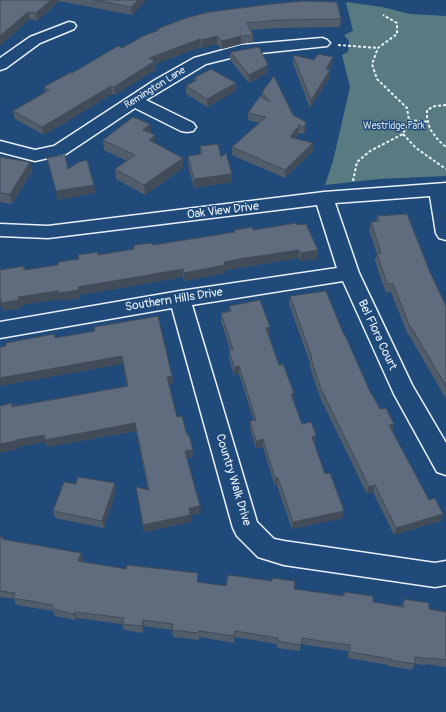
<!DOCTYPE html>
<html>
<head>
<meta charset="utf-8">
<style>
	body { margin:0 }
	canvas { display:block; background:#1f4a7a }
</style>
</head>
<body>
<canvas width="446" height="712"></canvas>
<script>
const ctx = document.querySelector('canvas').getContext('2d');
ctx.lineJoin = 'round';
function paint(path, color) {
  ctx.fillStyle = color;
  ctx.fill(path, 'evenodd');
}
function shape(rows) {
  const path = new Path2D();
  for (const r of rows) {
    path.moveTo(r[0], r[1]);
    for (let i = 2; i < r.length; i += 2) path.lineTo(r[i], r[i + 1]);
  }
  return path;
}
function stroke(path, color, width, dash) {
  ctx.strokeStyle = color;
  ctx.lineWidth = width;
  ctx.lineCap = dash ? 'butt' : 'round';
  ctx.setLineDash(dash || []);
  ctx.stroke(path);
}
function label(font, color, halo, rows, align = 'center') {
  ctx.font = font + ' Pangolin,sans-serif';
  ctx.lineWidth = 3;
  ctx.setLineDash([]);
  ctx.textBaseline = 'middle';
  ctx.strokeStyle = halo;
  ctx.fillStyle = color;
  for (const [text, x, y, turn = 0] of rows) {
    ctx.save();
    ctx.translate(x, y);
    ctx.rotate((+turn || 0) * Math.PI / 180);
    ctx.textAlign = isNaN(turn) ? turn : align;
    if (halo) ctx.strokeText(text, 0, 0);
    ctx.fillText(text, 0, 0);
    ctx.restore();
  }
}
paint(shape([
	[346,2,382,7,410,14,446,16,446,176,379,179,325,185,333,161,350,87,342,55,348,52,349,41,344,35,353,31]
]), '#577b80');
const minor = shape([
	[69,22,74,23,76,26,74,29,40,43,6,68,0,70,0,58,30,37,69,22],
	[322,38,327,40,330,43,327,46,242,55,206,64,146,100,193,123,196,127,193,131,187,132,181,131,135,108,66,154,35,161,0,152,0,141,35,150,54,146,155,80,194,58,241,45,322,38],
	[446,183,446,240,439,238,436,233,430,196,335,203,359,273,412,385,446,443,446,475,437,472,394,394,343,281,192,305,257,522,274,539,284,541,435,563,446,561,446,585,435,587,284,565,258,557,237,536,233,528,172,308,0,338,0,322,180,291,337,268,317,205,48,238,0,236,0,224,48,226,324,192,446,183]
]);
stroke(minor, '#e8f1f8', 3);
stroke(shape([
	[338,45,378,48],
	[446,105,435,106,427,110,427,118,430,129,439,141,446,147],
	[409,120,428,122],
	[403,134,416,148,446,169],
	[353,181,357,162,370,151,403,134,409,120,407,108,377,79,372,64,378,48,397,34,397,23,383,15]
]), '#e8f1f8', 2, [3, 2]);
paint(minor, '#1f4a7a');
paint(shape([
	[0,0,146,0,132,15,59,1,37,21,30,19],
	[186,18,341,19,340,27,279,28,251,30,253,35,253,42,241,44,222,49,217,44,202,48,201,47,155,64,156,69,115,95,112,94,44,135,15,119,13,111,45,92,44,87,122,48,157,31,157,29],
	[230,52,268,73,249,83,230,60],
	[293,55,314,60,332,65,329,70,329,78,310,108,293,63],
	[194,78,236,91,207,107,186,94,186,86,194,82],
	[262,92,293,115,306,122,306,130,304,134,299,133,298,135,294,138,313,151,285,178,232,155,232,147,259,123,248,120,248,113,262,98],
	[150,124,151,134,155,135,155,143,183,158,183,168,145,195,116,179,115,169,127,161,104,150,103,140],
	[200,146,221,157,232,182,194,188,188,164,188,156,200,154],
	[0,157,30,162,32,171,12,204,0,202],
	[377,216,430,272,446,306,446,399,409,335,408,335,391,292,386,293,375,261,377,254,369,230,371,222,376,221],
	[297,225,318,250,317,259,300,261,299,258,239,268,225,270,225,273,184,281,183,277,80,295,80,298,61,301,60,299,21,305,21,308,3,311,2,307,24,266,25,270,58,265,79,259,98,255,134,249,134,245,153,245,234,232,234,230,253,230],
	[290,296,344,335,371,394,380,409,394,424,392,431,429,500,443,514,441,521,394,535,373,492,367,494,320,397,310,367,310,363,289,304],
	[229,306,270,327,269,335,268,335,279,365,293,400,302,424,316,435,315,443,314,443,325,474,343,518,292,529,277,485,275,486,263,447,256,448,250,429,250,421,254,421,239,374,234,375,229,358,229,350,230,350,221,321,221,313,229,312],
	[55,338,172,376,173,384,169,384,177,417,187,435,193,457,187,458,200,506,201,513,190,515,191,522,144,532,136,487,148,490,136,431,47,447,46,442,18,447,18,449,0,453,0,406,13,406,127,386,123,364],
	[116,491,104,528,55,518,53,511],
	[0,537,4,540,81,553,83,560,82,562,126,569,198,573,198,582,226,586,294,589,343,596,344,592,373,602,401,606,404,599,429,609,446,612,446,667,426,664,425,665,415,664,412,670,388,666,388,665,348,658,348,651,320,647,301,644,300,651,277,648,277,644,234,637,234,643,199,637,199,640,173,637,172,630,144,626,143,633,124,630,122,624,77,618,76,620,55,616,53,611,16,605,14,599,0,597]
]), '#525d6c');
paint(shape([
	[51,0,59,0,59,1,37,21,36,13],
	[138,0,146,0,132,15,131,7],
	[28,12,30,19,0,46,0,36],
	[217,36,217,44,202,48,202,40],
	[241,36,241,44,222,49,222,41],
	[200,39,201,47,155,64,156,69,115,95,114,87,149,58],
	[333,57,332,65,325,77,326,69],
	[268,65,268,73,249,83,249,75],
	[330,70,329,78,310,108,311,100],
	[236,83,236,91,207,107,207,99],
	[111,86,112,94,44,135,42,127],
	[306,122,306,130,304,134,304,127],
	[150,124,151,134,143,130],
	[299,127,298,135,294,138,290,145,290,137,295,130],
	[155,135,155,145,149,140],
	[313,143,313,151,285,178,285,170],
	[183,158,183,168,145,195,144,185],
	[30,162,32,171,12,204,10,194],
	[232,174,232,182,194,188,194,179],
	[94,185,95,193,57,200,56,191],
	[299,250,299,258,225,270,225,273,184,281,184,273,224,262],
	[318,250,317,259,300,261,301,253],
	[183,269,183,277,80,295,78,287],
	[79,290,80,298,61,301,60,299,21,305,21,308,3,311,2,307,0,307,0,299,58,291],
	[270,327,269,335,265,336,266,328],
	[122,356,123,364,0,386,0,378],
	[239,366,239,374,234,375,234,367],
	[172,376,173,384,168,384,167,377],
	[294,393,293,401,291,394],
	[135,423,136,431,47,447,46,442,18,447,18,449,0,453,0,444,16,440,44,435],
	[394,424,392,431,389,425],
	[316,435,315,443,310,444,312,437],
	[263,439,263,447,256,448,256,441],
	[193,450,193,457,186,459,185,451],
	[275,478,278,478,277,485,275,486],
	[115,483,116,491,104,528,102,521],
	[375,485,373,492,367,494,369,487],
	[200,506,201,513,190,515,191,522,144,532,143,525,189,508],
	[344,511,343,518,292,529,293,522],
	[443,514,441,521,394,535,396,528],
	[81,553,83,560,80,568,78,561],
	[75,612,77,618,76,620,74,614],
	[143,620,144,626,143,633,142,626]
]), '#424c58');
const building = shape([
	[0,0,51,0,36,13,28,12,0,36,0,0],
	[95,0,138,0,131,7,95,0],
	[302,1,337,2,341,19,279,20,247,23,253,35,241,36,222,41,217,36,202,40,200,39,149,58,155,61,114,87,111,86,42,127,13,111,49,90,44,87,64,76,71,72,72,73,118,46,122,48,143,36,159,30,157,29,186,18,209,12,272,4,302,1],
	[259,47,268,65,249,75,230,52,259,47],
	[318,54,333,57,326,69,330,70,311,100,293,55,314,60,318,54],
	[211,69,236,83,207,99,186,86,197,80,194,78,211,69],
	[274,76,293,115,306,122,304,127,298,125,299,127,295,130,290,137,313,143,285,170,232,147,266,117,248,113,260,96,270,102,262,92,274,76],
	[133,117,150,124,143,130,155,135,149,140,183,158,144,185,115,169,135,155,103,140,133,117],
	[218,144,221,157,226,153,232,174,194,179,188,156,202,154,200,146,218,144],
	[65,155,68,169,79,162,87,160,94,185,56,191,47,158,65,155],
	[0,157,30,162,10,194,0,193,0,157],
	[407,214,430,272,446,306,446,386,411,327,410,327,393,284,387,284,377,253,381,253,371,222,379,221,377,216,407,214],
	[296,223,297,225,306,224,318,250,301,253,299,250,239,259,224,262,225,265,184,273,183,269,78,287,79,290,59,293,58,291,18,297,19,300,1,303,1,299,0,299,0,270,24,266,24,270,58,265,58,262,79,259,78,255,98,252,98,255,134,249,134,245,152,243,153,245,235,232,234,230,252,227,253,230,296,223],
	[326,291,344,335,345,335,371,394,372,394,380,409,386,408,394,424,389,425,429,500,435,498,443,514,396,528,375,485,369,487,321,389,311,359,312,358,290,296,326,291],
	[260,300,270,327,266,328,279,365,283,364,294,393,291,394,302,424,311,422,316,435,312,437,325,474,330,473,344,511,293,522,278,478,275,478,263,439,256,441,250,421,256,420,239,366,234,367,229,350,233,350,221,313,231,311,229,306,260,300],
	[158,316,172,376,167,377,177,417,182,416,187,435,189,435,193,450,185,451,200,506,189,508,190,515,143,525,136,487,149,490,135,423,45,440,44,435,16,440,16,441,0,444,0,406,12,403,12,407,128,386,122,356,0,378,0,347,6,346,6,343,54,334,55,338,95,331,94,327,158,316],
	[78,477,115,483,102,521,53,511,64,482,76,484,78,477],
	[0,537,3,537,2,539,81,553,78,561,126,569,127,565,198,573,197,582,226,586,228,575,272,581,272,578,295,581,294,589,344,596,344,592,373,596,373,602,404,607,404,599,429,603,429,609,446,612,446,660,429,658,429,659,415,657,415,664,390,660,391,659,350,652,350,645,321,641,302,638,301,645,277,641,278,638,235,631,234,636,199,631,198,633,172,630,173,624,143,620,142,626,122,624,124,618,75,612,74,614,52,609,53,605,13,598,15,593,0,591,0,537]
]);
paint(building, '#5f6c7e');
stroke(building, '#424c58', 1);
label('10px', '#e8f1f8', '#1f4a7a', [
	["Remington Lane",155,88,-32]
]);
label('10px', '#d2dfe6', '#1f4a7a', [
	["Westridge Park",394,126]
]);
label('12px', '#e8f1f8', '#1f4a7a', [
	["Oak View Drive",223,211,-7],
	["Southern Hills Drive",174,300,-9],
	["Bel Flora Court",377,335,65],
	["Country Walk Drive",233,480,73]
]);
</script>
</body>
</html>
